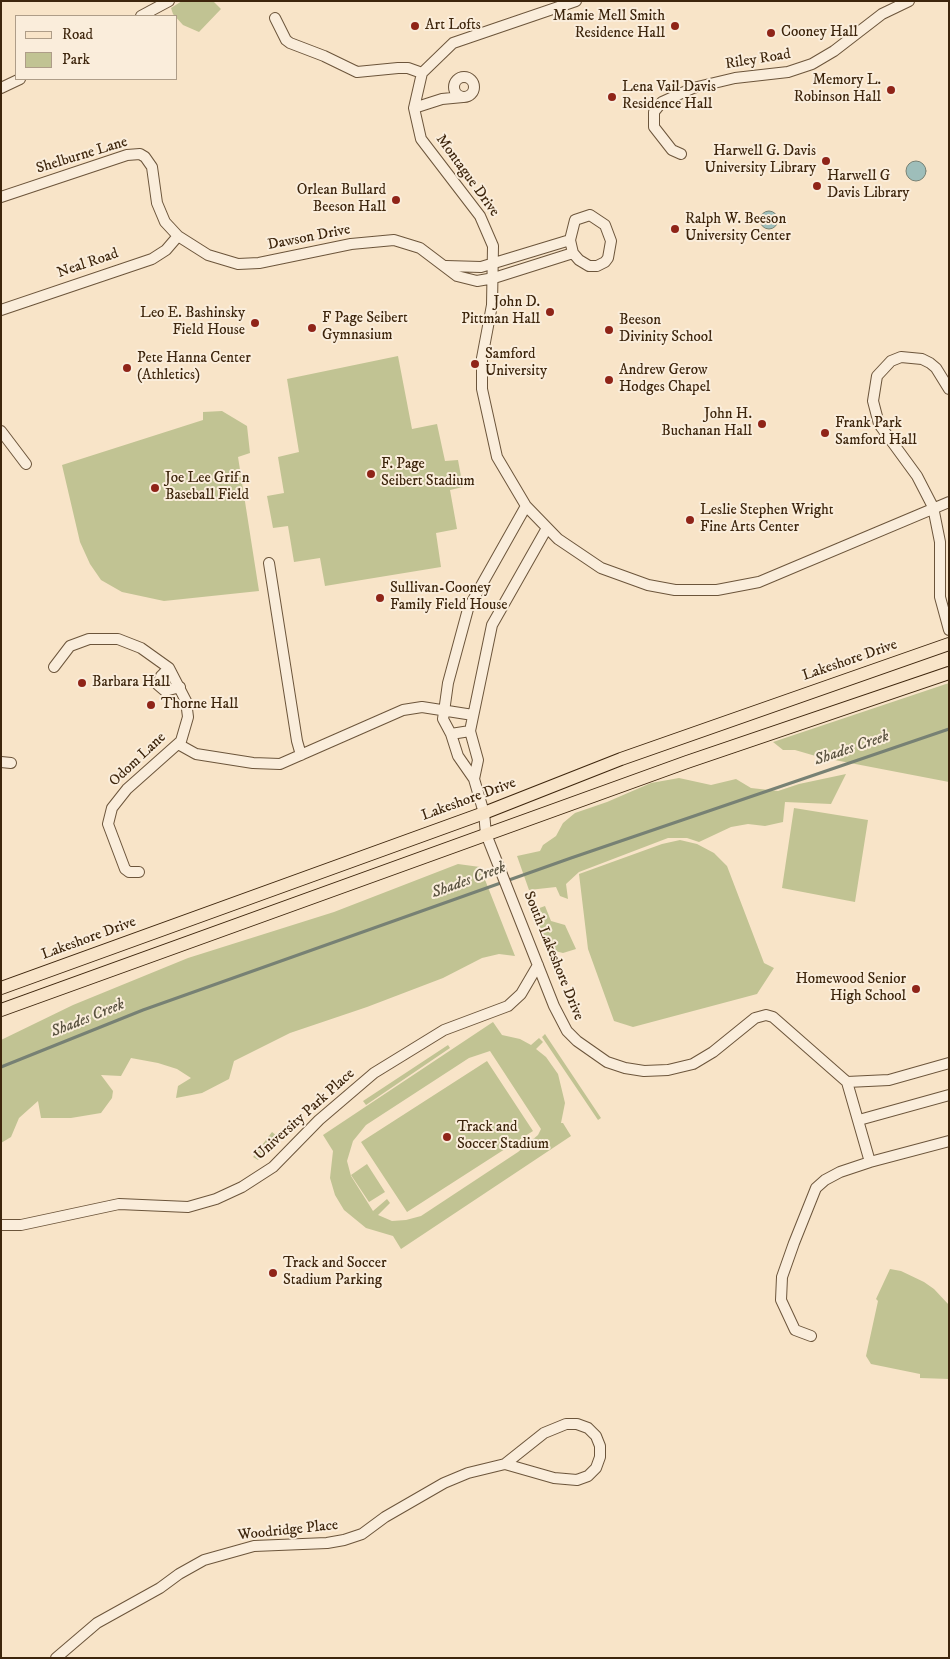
<!DOCTYPE html>
<html>
<head>
<meta charset="utf-8">
<style>
	body { margin:0 }
	#map { position:relative; width:950px; height:1659px; overflow:hidden; background:#f8e4c8; font-family:"IM FELL DW Pica",serif }
	canvas { display:block }
	.frame { position:absolute; inset:0; border:2px solid #3d250c; pointer-events:none }
	.legend { position:absolute; left:15px; top:15px; width:162px; height:65px; box-sizing:border-box; background:#faeddb; border:1px solid #ae9d88; margin:0; padding:6px 9px; list-style:none; font-size:15px; color:#3d250c }
	.legend li { display:flex; align-items:center; gap:10px; height:25px }
	.legend b { width:25px; border:1px solid #ae9d88 }
</style>
</head>
<body>
<div id="map">
<canvas width="950" height="1659"></canvas>
<div class="frame"></div>
<ul class="legend">
<li><b style="height:6px;background:#f8e4c8"></b>Road</li>
<li><b style="height:14px;background:#c1c393"></b>Park</li>
</ul>
</div>
<script>
const ctx = document.querySelector('canvas').getContext('2d');
ctx.lineJoin = 'round';
function paint(path, color) {
  ctx.fillStyle = color;
  ctx.fill(path, 'evenodd');
}
function shape(rows) {
  const path = new Path2D();
  for (const r of rows) {
    if (r.length === 3) {
      path.moveTo(r[0] + r[2], r[1]);
      path.arc(r[0], r[1], r[2], 0, 2 * Math.PI);
      continue;
    }
    path.moveTo(r[0], r[1]);
    for (let i = 2; i < r.length; i += 2) path.lineTo(r[i], r[i + 1]);
  }
  return path;
}
function stroke(path, color, width, dash) {
  ctx.strokeStyle = color;
  ctx.lineWidth = width;
  ctx.lineCap = dash ? 'butt' : 'round';
  ctx.setLineDash(dash || []);
  ctx.stroke(path);
}
function label(font, color, halo, rows, align = 'center') {
  ctx.font = font + ' "IM FELL DW Pica",serif';
  ctx.lineWidth = 4;
  ctx.setLineDash([]);
  ctx.textBaseline = 'middle';
  ctx.strokeStyle = halo;
  ctx.fillStyle = color;
  for (const [text, x, y, turn = 0] of rows) {
    ctx.save();
    ctx.translate(x, y);
    ctx.rotate((+turn || 0) * Math.PI / 180);
    ctx.textAlign = isNaN(turn) ? turn : align;
    if (halo) ctx.strokeText(text, 0, 0);
    ctx.fillText(text, 0, 0);
    ctx.restore();
  }
}
paint(shape([
	[182,1,213,1,221,9,199,32,183,25,173,14,171,8],
	[398,356,412,429,437,424,445,461,458,460,463,487,450,490,457,529,436,533,441,567,325,586,320,558,294,562,288,526,273,528,267,496,284,493,278,457,299,452,287,379],
	[222,411,247,426,250,453,238,457,259,591,164,601,122,592,101,580,90,564,80,542,62,465,203,420,203,412],
	[949,683,949,782,819,757,795,750,783,750,773,742],
	[846,774,831,804,785,802,783,822,765,826,748,824,731,827,699,842,687,838,668,838,579,872,566,884,568,899,560,896,556,887,529,890,517,856,540,851,543,845,556,836,563,823,575,813,607,802,651,783,679,778,711,785,736,779,751,788,778,791,799,784],
	[794,808,868,820,855,902,782,888],
	[680,840,697,844,714,853,727,866,764,963,774,968,757,994,633,1027,614,1021,588,949,579,874,662,844],
	[458,864,480,867,515,956,499,954,482,958,443,978,367,1007,290,1033,234,1061,229,1079,202,1093,176,1098,178,1086,191,1078,177,1069,158,1063,131,1058,121,1076,101,1075,113,1091,112,1098,101,1113,71,1118,41,1118,38,1101,19,1118,11,1137,1,1143,1,1040,73,1005,188,958,334,912],
	[545,906,551,921,565,925,576,949,563,953,547,949,534,910],
	[493,1022,502,1035,520,1039,531,1045,539,1038,543,1042,536,1049,546,1057,558,1074,565,1103,561,1123,563,1123,571,1136,401,1249,393,1236,366,1228,344,1210,335,1195,330,1178,333,1151,323,1135],
	[490,1051,541,1129,538,1135,518,1152,421,1216,406,1220,392,1221,378,1215,390,1203,387,1199,373,1211,351,1176,347,1161,353,1141,366,1125,469,1058],
	[545,1034,601,1118,598,1120,542,1037],
	[448,1045,450,1048,366,1105,363,1101],
	[487,1061,533,1131,407,1212,361,1142],
	[272,1132,277,1136,258,1160,253,1157],
	[367,1164,385,1192,369,1202,351,1175],
	[890,1269,901,1271,924,1282,934,1289,949,1305,949,1379,920,1378,920,1374,871,1364,866,1356,878,1301,876,1299]
]), '#c1c393');
const water = shape([
	[916,171,10],
	[769,220,9]
]);
paint(water, '#9ebeba');
stroke(water, '#778174', 1);
stroke(shape([
	[1,1067,143,1010,571,858,949,729]
]), '#778174', 3);
const minor = shape([
	[576,1,453,43,422,73,414,108,421,139,480,216,493,246,492,305,482,358,482,389,497,457,526,506,558,539,601,568,648,585,675,590,717,590,759,582,949,502],
	[141,16,169,1],
	[275,18,286,40,290,43,324,56,357,72,398,68,408,68,422,73],
	[464,87,10],
	[1,88,20,79],
	[414,108,442,99,463,97],
	[681,154,672,150,654,127,654,112,662,102,693,88,735,78,788,72,812,64,834,51,882,14,909,1],
	[1,197,127,155,140,154,145,157,152,167,157,203,165,222,178,236,208,255,238,264,259,263,351,244,394,240,420,248,457,276,477,281,494,278,573,253],
	[590,215,605,225,611,241,608,258,605,262,597,266,589,266,579,260,573,253,570,240,575,220,590,215],
	[446,266,481,267,570,240],
	[1,310,152,259,166,250,178,236],
	[949,389,936,368,930,363,922,359,901,357,891,361,877,376,873,401,879,424,917,476,933,507,940,542,940,597,949,630],
	[1,431,26,464],
	[526,506,468,609,448,683,443,719,451,734,458,756,474,779,484,813,486,834,554,1006,567,1031,577,1041,607,1062,625,1068,644,1071,668,1070,693,1064,713,1052,755,1018,766,1015,773,1017,847,1082,889,1080,949,1063],
	[269,563,297,741,301,755],
	[54,667,70,646,89,639,118,639,141,648,169,668,186,701,188,717,181,741,127,789,112,808,108,824,125,869,129,872,139,872],
	[169,668,161,676,158,685,165,691,180,687],
	[451,734,470,731],
	[178,744,196,754,253,763,280,764,403,710,422,707,473,715],
	[1,762,11,763],
	[474,779,478,760,470,731,492,625,547,528],
	[847,1082,870,1162,949,1141],
	[859,1120,949,1095],
	[1,1225,21,1225,119,1204,188,1207,216,1199,242,1187,273,1167,319,1120,374,1073,444,1030,508,1006,521,994,538,965],
	[811,1336,795,1330,781,1300,782,1277,794,1243,816,1188,825,1180,840,1172,870,1162],
	[56,1658,97,1623,160,1588,179,1574,204,1560,254,1546,327,1543,344,1540,362,1534,385,1517,444,1483,468,1473,505,1464,544,1433,566,1424,577,1424,588,1428,596,1436,600,1446,600,1457,596,1468,588,1476,577,1480,554,1478,505,1464]
]);
const major = shape([
	[1,988,484,813,621,759,949,644],
	[1,1010,687,762,949,673]
]);
stroke(minor, '#6c553b', 12);
stroke(major, '#3d250c', 14);
stroke(minor, '#faeddb', 10);
stroke(major, '#f8e4c8', 12);
for (const [x, y, r, color] of [
	[415,26,5,"#8f2418"],
	[675,26,5,"#8f2418"],
	[771,33,5,"#8f2418"],
	[891,90,5,"#8f2418"],
	[612,97,5,"#8f2418"],
	[826,161,5,"#8f2418"],
	[817,186,5,"#8f2418"],
	[396,200,5,"#8f2418"],
	[675,229,5,"#8f2418"],
	[550,312,5,"#8f2418"],
	[255,323,5,"#8f2418"],
	[312,328,5,"#8f2418"],
	[609,330,5,"#8f2418"],
	[475,364,5,"#8f2418"],
	[127,368,5,"#8f2418"],
	[609,380,5,"#8f2418"],
	[762,424,5,"#8f2418"],
	[825,433,5,"#8f2418"],
	[371,474,5,"#8f2418"],
	[155,488,5,"#8f2418"],
	[690,520,5,"#8f2418"],
	[380,598,5,"#8f2418"],
	[82,683,5,"#8f2418"],
	[151,705,5,"#8f2418"],
	[916,989,5,"#8f2418"],
	[447,1137,5,"#8f2418"],
	[273,1273,5,"#8f2418"]
]) {
  const dot = new Path2D();
  dot.arc(x, y, r, 0, 2 * Math.PI);
  ctx.fillStyle = color;
  ctx.fill(dot);
  stroke(dot, '#faeddb', 2);
}
label('15px', '#3d250c', '#faeddb', [
	["Mamie Mell Smith",665,17,"right"],
	["Residence Hall",665,34,"right"],
	["Art Lofts",425,26],
	["Cooney Hall",781,33],
	["Memory L.",881,81,"right"],
	["Robinson Hall",881,98,"right"],
	["Lena Vail Davis",622,88],
	["Residence Hall",622,105],
	["Harwell G. Davis",816,152,"right"],
	["University Library",816,169,"right"],
	["Harwell G",827,177],
	["Davis Library",827,194],
	["Orlean Bullard",386,191,"right"],
	["Beeson Hall",386,208,"right"],
	["Ralph W. Beeson",685,220],
	["University Center",685,237],
	["John D.",540,303,"right"],
	["Pittman Hall",540,320,"right"],
	["Leo E. Bashinsky",245,314,"right"],
	["Field House",245,331,"right"],
	["F Page Seibert",322,319],
	["Gymnasium",322,336],
	["Beeson",619,321],
	["Divinity School",619,338],
	["Samford",485,355],
	["University",485,372],
	["Pete Hanna Center",137,359],
	["(Athletics)",137,376],
	["Andrew Gerow",619,371],
	["Hodges Chapel",619,388],
	["John H.",752,415,"right"],
	["Buchanan Hall",752,432,"right"],
	["Frank Park",835,424],
	["Samford Hall",835,441],
	["F. Page",381,465],
	["Seibert Stadium",381,482],
	["Joe Lee Grif n",165,479],
	["Baseball Field",165,496],
	["Leslie Stephen Wright",700,511],
	["Fine Arts Center",700,528],
	["Sullivan-Cooney",390,589],
	["Family Field House",390,606],
	["Barbara Hall",92,683],
	["Thorne Hall",161,705],
	["Homewood Senior",906,980,"right"],
	["High School",906,997,"right"],
	["Track and",457,1128],
	["Soccer Stadium",457,1145],
	["Track and Soccer",283,1264],
	["Stadium Parking",283,1281]
], 'left');
label('15px', '#3d250c', '#faeddb', [
	["Riley Road",758,60,-9],
	["Shelburne Lane",82,156,-17],
	["Montague Drive",467,176,54],
	["Dawson Drive",309,238,-11],
	["Neal Road",88,264,-19],
	["Lakeshore Drive",850,661,-19],
	["Odom Lane",138,760,-43],
	["Lakeshore Drive",469,800,-20],
	["Lakeshore Drive",89,939,-20],
	["South Lakeshore Drive",553,956,68],
	["University Park Place",305,1115,-42],
	["Woodridge Place",288,1531,-6]
]);
label('italic 16px', '#5a5340', '#faeddb', [
	["Shades Creek",852,749,-19],
	["Shades Creek",469,881,-20],
	["Shades Creek",88,1019,-22]
]);
</script>
</body>
</html>
